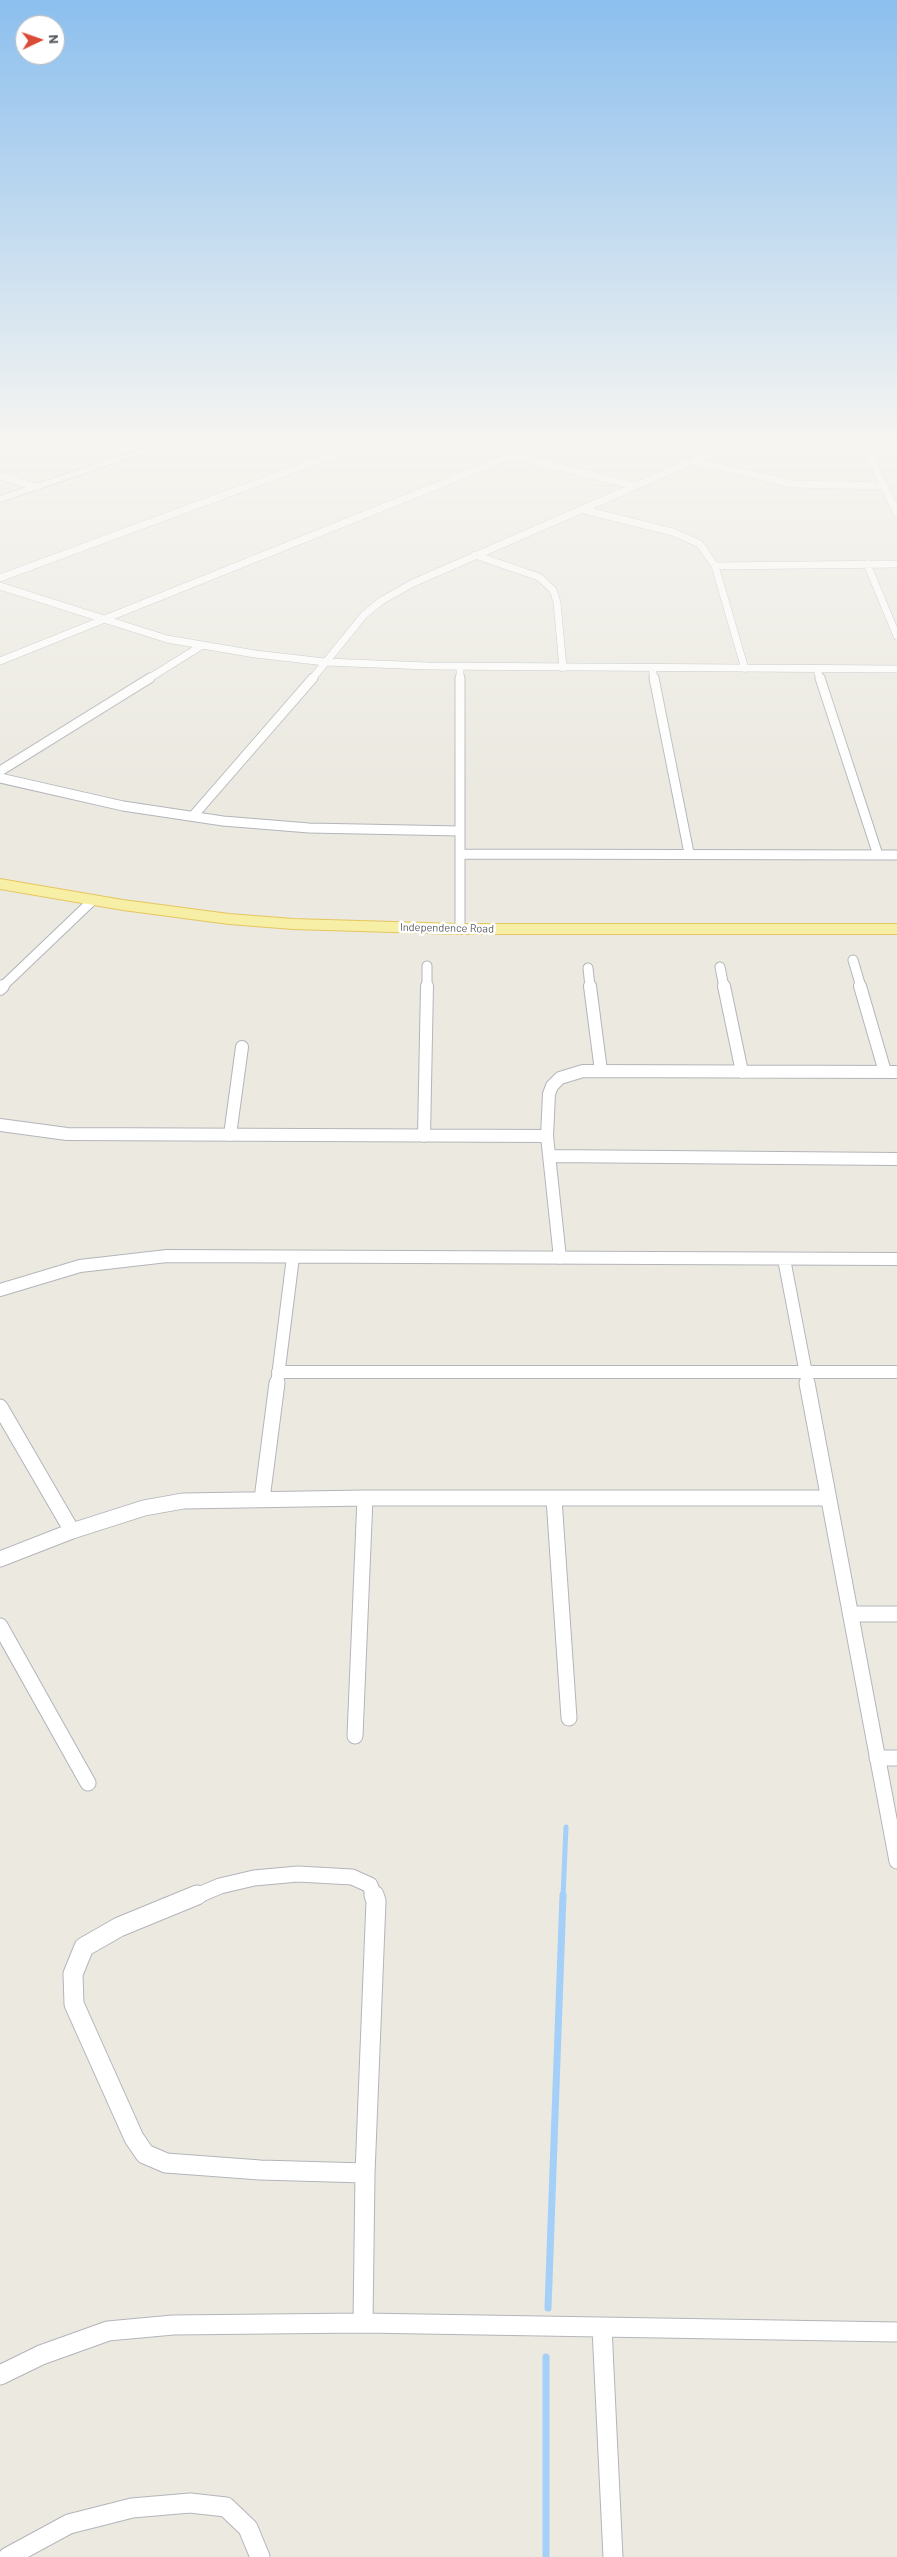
<!DOCTYPE html>
<html>
<head>
<meta charset="utf-8">
<style>
	body { margin:0 }
	#map { position:relative; width:897px; height:2557px; overflow:hidden; background:#ebe9e0; font-family:Barlow,sans-serif }
	canvas { display:block }
	.north { position:absolute; left:15px; top:15px; width:50px; height:50px; box-sizing:border-box; background:#fff; border:1px solid #bdbebf; border-radius:50%; rotate:87deg; font-size:14px; font-weight:700; line-height:20px; text-align:center; color:#595c60 }
	.north::after { content:''; display:block; margin:auto; width:18px; height:22px; background:#db4a36; clip-path:polygon(50% 0,100% 100%,50% 72%,0 100%) }
</style>
</head>
<body>
<div id="map">
<canvas width="897" height="2557"></canvas>
<div class="north">N</div>
</div>
<script>
const ctx = document.querySelector('canvas').getContext('2d');
ctx.lineJoin = 'round';
function shape(rows) {
  const path = new Path2D();
  for (const r of rows) {
    path.moveTo(r[0], r[1]);
    for (let i = 2; i < r.length; i += 2) path.lineTo(r[i], r[i + 1]);
  }
  return path;
}
function stroke(path, color, width, dash) {
  ctx.strokeStyle = color;
  ctx.lineWidth = width;
  ctx.lineCap = dash ? 'butt' : 'round';
  ctx.setLineDash(dash || []);
  ctx.stroke(path);
}
function paint(path, color) {
  ctx.fillStyle = color;
  ctx.fill(path, 'evenodd');
}
function label(font, color, halo, rows, align = 'center') {
  ctx.font = font + ' Barlow,sans-serif';
  ctx.lineWidth = 5;
  ctx.setLineDash([]);
  ctx.textBaseline = 'middle';
  ctx.strokeStyle = halo;
  ctx.fillStyle = color;
  for (const [text, x, y, turn = 0] of rows) {
    ctx.save();
    ctx.translate(x, y);
    ctx.rotate((+turn || 0) * Math.PI / 180);
    ctx.textAlign = isNaN(turn) ? turn : align;
    if (halo) ctx.strokeText(text, 0, 0);
    ctx.fillText(text, 0, 0);
    ctx.restore();
  }
}
stroke(shape([
	[563,1897,566,1827]
]), '#a3cff8', 5);
stroke(shape([
	[548,2308,563,1895],
	[546,2357,546,2557]
]), '#a3cff8', 7);
const streetFar4 = shape([
	[448,440,636,486],
	[862,440,897,513],
	[694,461,792,484,884,486],
	[0,476,37,487],
	[580,509,673,532,700,544,715,566,745,669],
	[475,555,539,577,553,590,557,602,563,668],
	[867,564,897,636],
	[715,566,897,564],
	[0,578,373,440],
	[0,586,167,639,255,654,325,662,428,666,897,669],
	[0,661,511,456],
	[460,667,460,679],
	[652,668,654,679],
	[817,669,820,679],
	[148,679,201,646],
	[312,679,364,615,381,601,413,583,741,440]
]);
const streetFar3 = shape([
	[460,678,460,929],
	[654,678,689,853],
	[820,678,878,855],
	[0,771,150,678],
	[0,778,123,806,223,821,309,828,460,831],
	[193,816,313,678],
	[460,854,897,855],
	[853,960,861,987],
	[720,967,724,987],
	[588,968,590,987],
	[2,987,92,901],
	[427,987,427,966]
]);
const streetFar2 = shape([
	[590,986,601,1071],
	[724,986,742,1072],
	[860,986,885,1072],
	[0,989,3,986],
	[0,1125,67,1134,547,1136],
	[230,1135,242,1047],
	[424,1136,427,986],
	[550,1156,897,1159],
	[560,1258,547,1136,549,1094,552,1086,560,1078,583,1071,897,1072],
	[784,1259,808,1384],
	[0,1290,80,1266,167,1256,897,1259],
	[278,1372,897,1372],
	[277,1384,293,1257]
]);
const streetFar1 = shape([
	[807,1383,897,1861],
	[0,1407,72,1531],
	[262,1499,277,1383],
	[554,1499,569,1718],
	[0,1559,72,1531,144,1508,183,1501,365,1498,828,1498],
	[851,1614,897,1614],
	[0,1626,88,1783],
	[355,1736,365,1498],
	[877,1758,897,1758],
	[194,1897,220,1886,254,1878,298,1874,352,1877,370,1885,374,1897]
]);
const street = shape([
	[197,1895,119,1927,84,1947,73,1974,74,2004,134,2138,145,2154,166,2163,260,2170,365,2173],
	[365,2173,376,1901,374,1895],
	[363,2323,365,2173],
	[602,2328,613,2557],
	[0,2375,41,2355,108,2331,173,2325,363,2323,897,2332],
	[8,2557,69,2524,132,2508,190,2503,226,2507,248,2528,260,2557]
]);
const secondary = shape([
	[168,440,182,440,0,502,0,496,168,440]
]);
const primary = shape([
	[0,879,123,900,229,914,293,919,460,924,897,924,897,934,460,934,293,929,229,924,123,910,0,889,0,879]
]);
stroke(streetFar4, '#b3b5ba', 8);
stroke(streetFar3, '#b3b5ba', 11);
stroke(streetFar2, '#b3b5ba', 14);
stroke(streetFar1, '#b3b5ba', 17);
stroke(street, '#b3b5ba', 21);
stroke(secondary, '#b4b6bc', 2);
stroke(primary, '#e6c65e', 2);
stroke(streetFar4, '#fff', 7);
stroke(streetFar3, '#fff', 9);
stroke(streetFar2, '#fff', 12);
stroke(streetFar1, '#fff', 15);
stroke(street, '#fff', 19);
paint(secondary, '#fff');
paint(primary, '#f8efa7');
const sky = ctx.createLinearGradient(0, 0, 0, 798);
sky.addColorStop(0, '#8cbfee');
sky.addColorStop(0.55, '#f6f5f1');
sky.addColorStop(1, '#f6f5f100');
ctx.fillStyle = sky;
ctx.fillRect(0, 0, 897, 798);
label('11px', '#595c60', '#fff', [
	["Independence Road",447,928,1]
]);
</script>
</body>
</html>
